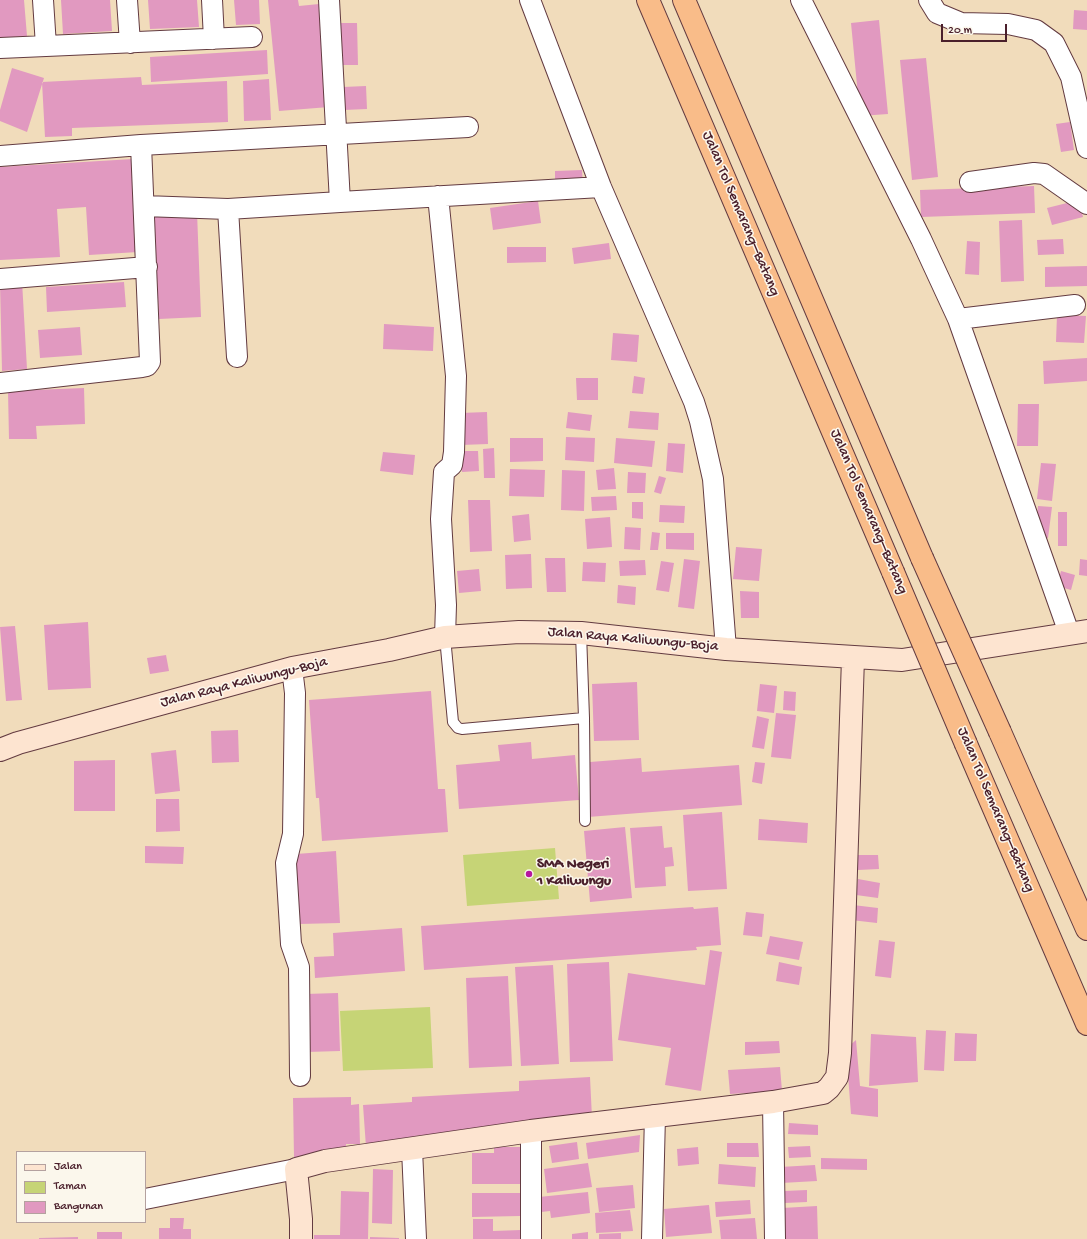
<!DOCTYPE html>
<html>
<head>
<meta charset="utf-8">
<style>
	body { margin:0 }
	#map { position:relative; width:1087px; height:1239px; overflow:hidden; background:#f1dcbb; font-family:"Gochi Hand",sans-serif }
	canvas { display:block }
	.legend { position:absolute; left:16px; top:1151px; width:130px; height:72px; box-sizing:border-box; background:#fbf7ec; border:1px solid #b4a19f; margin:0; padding:5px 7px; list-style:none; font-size:12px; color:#4a1f2b }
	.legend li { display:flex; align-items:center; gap:8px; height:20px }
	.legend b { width:20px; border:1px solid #b4a19f }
	.scale { position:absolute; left:941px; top:24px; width:66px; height:18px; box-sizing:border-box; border:2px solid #4a1f2b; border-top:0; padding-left:5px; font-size:12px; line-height:14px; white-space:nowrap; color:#4a1f2b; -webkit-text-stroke:3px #fbf7ec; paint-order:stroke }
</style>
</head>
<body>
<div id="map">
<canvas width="1087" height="1239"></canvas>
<ul class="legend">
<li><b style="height:5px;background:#fde4d0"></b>Jalan</li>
<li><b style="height:11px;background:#c6d476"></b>Taman</li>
<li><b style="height:11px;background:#e199c0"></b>Bangunan</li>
</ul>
<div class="scale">20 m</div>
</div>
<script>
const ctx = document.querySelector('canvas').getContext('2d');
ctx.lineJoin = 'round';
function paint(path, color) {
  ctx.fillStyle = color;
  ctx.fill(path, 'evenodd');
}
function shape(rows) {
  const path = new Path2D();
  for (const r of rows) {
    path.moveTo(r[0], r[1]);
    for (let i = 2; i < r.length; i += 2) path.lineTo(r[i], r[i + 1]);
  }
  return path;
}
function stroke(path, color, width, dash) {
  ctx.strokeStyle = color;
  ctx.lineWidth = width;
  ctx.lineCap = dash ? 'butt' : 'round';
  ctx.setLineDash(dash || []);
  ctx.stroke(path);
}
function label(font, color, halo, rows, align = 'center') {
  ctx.font = font + ' "Gochi Hand",sans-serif';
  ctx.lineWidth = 3;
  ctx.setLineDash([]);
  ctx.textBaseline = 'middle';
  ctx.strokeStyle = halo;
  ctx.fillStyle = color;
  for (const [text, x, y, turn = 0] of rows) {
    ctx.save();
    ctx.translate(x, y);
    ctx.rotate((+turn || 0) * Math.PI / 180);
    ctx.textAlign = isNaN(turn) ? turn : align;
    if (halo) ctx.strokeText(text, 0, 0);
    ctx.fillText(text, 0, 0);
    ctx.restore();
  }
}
paint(shape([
	[555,848,559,899,467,906,463,855],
	[430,1007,433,1068,343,1071,340,1011]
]), '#c6d476');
paint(shape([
	[0,0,24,0,27,36,0,38],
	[61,0,110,0,112,31,63,34],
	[148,0,197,0,199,27,150,29],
	[234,0,259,0,260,24,236,25],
	[268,0,298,0,299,6,319,4,329,107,279,111],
	[1074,10,1087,11,1087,30,1073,29],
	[879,20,888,114,860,116,851,23],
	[339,23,357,23,358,65,340,65],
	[267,50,268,74,151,82,150,57],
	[926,58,938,177,912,180,900,60],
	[12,68,44,78,27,132,0,121,0,110],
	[141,77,142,85,227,81,228,122,72,128,72,136,45,137,42,82],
	[269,79,271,120,244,121,243,81],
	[366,86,367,109,344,110,343,87],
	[1070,122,1074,150,1061,152,1056,124],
	[133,159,138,252,89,255,86,207,57,209,60,257,0,260,0,167],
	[582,170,583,185,555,186,555,171],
	[1034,186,1035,213,921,217,920,190],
	[1079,200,1083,217,1052,225,1047,208],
	[538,201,541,223,493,230,490,208],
	[197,212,201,317,159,319,154,213],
	[1022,220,1024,281,1001,282,999,221],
	[1063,239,1064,254,1038,255,1037,240],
	[967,241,980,242,979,275,965,274],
	[609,243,611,259,574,264,572,248],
	[507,247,546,247,546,262,507,263],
	[1087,266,1087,286,1045,287,1045,267],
	[22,281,27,369,2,371,0,283],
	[124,282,126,307,47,312,46,287],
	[1057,315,1086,316,1084,343,1056,342],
	[384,324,434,327,433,351,383,349],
	[80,327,82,355,40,358,38,330],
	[613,333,639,335,637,362,611,360],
	[1087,358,1087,381,1044,384,1043,361],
	[634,376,645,378,643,394,632,393],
	[576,378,598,378,598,400,577,400],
	[84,388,85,424,36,426,37,439,9,439,8,391],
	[1018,404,1039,404,1038,446,1017,446],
	[630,411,659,413,658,430,628,428],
	[487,412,488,444,461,445,460,413],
	[568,412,592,415,590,431,566,428],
	[566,437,595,438,594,462,565,460],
	[510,438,543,438,543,461,510,462],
	[616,438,655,441,652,467,614,463],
	[668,443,685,444,683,473,666,471],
	[494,448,495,478,484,478,483,449],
	[461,451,478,451,479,471,462,472],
	[383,452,415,455,413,475,380,471],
	[1041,463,1056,464,1052,501,1037,499],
	[614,468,616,489,598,490,596,470],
	[510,469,545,470,544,497,509,496],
	[562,470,585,471,584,511,561,510],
	[628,472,646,473,645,493,627,493],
	[659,476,666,478,661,494,654,492],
	[616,496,617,510,592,511,591,497],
	[468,500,490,500,492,551,470,552],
	[632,502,643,502,643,519,632,518],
	[660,505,685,506,684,523,659,522],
	[1038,506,1052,507,1048,538,1035,537],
	[1058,512,1067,512,1067,546,1058,546],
	[529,514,531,540,514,542,512,516],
	[610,517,612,547,587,549,585,519],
	[625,527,641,528,640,550,624,549],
	[652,532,660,533,658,550,650,550],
	[666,533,694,533,694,550,666,549],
	[736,547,762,549,759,581,733,579],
	[531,554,532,588,506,589,505,555],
	[545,558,565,558,566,592,547,592],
	[684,559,700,561,694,609,678,607],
	[1080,559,1087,560,1087,576,1079,575],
	[645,560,646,575,620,576,619,561],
	[661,561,674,563,669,592,656,590],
	[583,562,606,563,605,582,582,581],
	[479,569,481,591,459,593,457,571],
	[1061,571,1075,575,1071,590,1057,586],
	[618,585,636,587,635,605,617,603],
	[740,591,759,592,759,618,741,618],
	[88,622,91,688,48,690,44,625],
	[15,626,22,700,6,701,0,627],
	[166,655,169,671,150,674,147,658],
	[637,682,639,740,594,741,592,684],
	[760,684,777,686,774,713,757,711],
	[431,691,438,789,445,789,448,832,322,841,319,798,316,798,309,700],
	[784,691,796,692,795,711,783,710],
	[776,713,796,715,791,759,771,757],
	[757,716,769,719,764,749,752,747],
	[238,730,239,762,212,763,211,731],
	[531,742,532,759,575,755,579,800,459,809,456,765,500,761,498,745],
	[176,750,180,791,155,794,151,753],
	[641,758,642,772,739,765,742,805,588,817,587,777,590,776,590,762],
	[115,760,115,811,74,811,74,761],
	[755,762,765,763,762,784,752,782],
	[156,799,179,799,180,831,156,832],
	[722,812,727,889,688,891,683,815],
	[759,819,808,823,807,843,758,840],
	[662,826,664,848,672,847,674,866,665,867,666,886,635,888,630,828],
	[625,827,632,898,590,902,584,831],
	[145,846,184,847,183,864,145,863],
	[336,851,340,923,299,924,296,854],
	[858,855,878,855,879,869,858,870],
	[858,879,880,883,878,898,856,895],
	[853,905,878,908,877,923,851,920],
	[693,907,694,909,718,907,721,945,696,947,697,950,424,970,421,926],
	[746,912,764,914,762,937,743,935],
	[402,928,405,971,315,978,314,957,334,956,333,933],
	[770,936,803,942,799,960,766,954],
	[879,940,895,942,891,978,875,976],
	[710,950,722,952,701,1091,665,1085,671,1048,618,1040,628,973,705,985],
	[609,962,613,1061,570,1062,567,964],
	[779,962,802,967,799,985,776,981],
	[553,965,559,1064,521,1066,515,967],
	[508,976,512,1066,469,1068,466,978],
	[338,993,340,1051,307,1052,305,994],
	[926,1030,946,1031,944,1071,924,1070],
	[955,1033,977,1034,976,1061,954,1061],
	[871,1034,916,1037,918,1082,869,1086],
	[856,1040,860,1086,878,1089,878,1117,851,1114,846,1049],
	[779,1041,780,1053,745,1055,745,1042],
	[780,1067,782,1091,730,1094,728,1070],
	[590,1077,592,1118,521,1130,414,1136,415,1144,366,1147,363,1105,412,1102,412,1097,519,1091,519,1081],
	[351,1097,351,1105,359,1104,360,1144,346,1144,347,1156,294,1157,293,1098],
	[789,1123,818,1125,818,1135,788,1134],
	[640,1135,639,1152,588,1159,586,1143],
	[577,1142,579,1159,552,1163,549,1146],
	[727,1143,758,1143,759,1157,727,1157],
	[810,1146,811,1157,789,1158,788,1147],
	[494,1147,521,1147,521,1184,472,1184,472,1153,494,1153],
	[698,1147,699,1164,678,1166,677,1149],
	[821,1158,867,1159,867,1170,821,1169],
	[588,1163,592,1187,547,1193,544,1169],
	[719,1164,756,1167,755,1187,718,1184],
	[815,1165,817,1181,781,1183,780,1167],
	[373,1169,393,1170,392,1224,372,1223],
	[633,1185,635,1208,599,1212,596,1188],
	[807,1190,807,1202,784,1203,784,1191],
	[341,1191,369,1192,368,1239,314,1239,314,1235,340,1235],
	[588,1192,590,1213,551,1218,550,1211,541,1212,539,1197],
	[472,1193,520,1193,520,1216,472,1217],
	[750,1200,751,1214,716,1217,715,1202],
	[709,1205,712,1233,666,1237,664,1209],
	[817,1206,818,1239,783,1239,782,1208],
	[630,1210,633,1231,596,1233,595,1213],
	[170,1218,184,1218,183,1229,191,1229,191,1239,159,1239,159,1228,170,1228],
	[755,1218,757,1239,721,1239,719,1220],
	[473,1219,493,1219,493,1231,521,1230,521,1239,473,1239],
	[97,1232,122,1232,122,1239,97,1239],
	[588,1232,588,1239,572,1239,572,1234],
	[621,1233,621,1239,599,1239,599,1234],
	[78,1237,78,1239,39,1239,39,1238],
	[370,1237,399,1238,399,1239,370,1239]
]), '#e199c0');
const lane = shape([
	[445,637,453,722,458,728,462,729,584,718,581,633],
	[584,718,585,821]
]);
const street = shape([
	[43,0,46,46],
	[127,0,130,43],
	[212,0,214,39],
	[329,0,340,202,601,187],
	[530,0,601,187,694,402,700,421,713,479,726,649],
	[801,0,921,239,958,319,1069,633],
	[929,0,937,13,961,23,1008,24,1036,30,1054,43,1071,77,1087,148],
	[0,48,252,37],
	[0,156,141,145,468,127],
	[970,182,1034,173,1044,174,1087,204],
	[438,196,456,376,454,452,452,465,444,472,441,519,446,605,445,637],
	[144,206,228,209,340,202],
	[228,209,237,357],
	[0,279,147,267],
	[958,319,1075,305],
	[0,383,142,367,147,366,150,362,141,145],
	[292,668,295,693,293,834,286,863,291,944,299,967,300,1076],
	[773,1102,775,1239],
	[412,1149,416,1239],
	[145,1199,296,1169],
	[531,1239,531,1131],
	[652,1239,655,1115]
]);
const secondary = shape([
	[0,750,18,743,292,668,389,650,445,637,519,632,581,633,726,649,902,660,1087,631],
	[301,1239,301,1219,296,1169,325,1161,531,1131,773,1102,823,1093,829,1088,837,1077,840,1053,853,658]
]);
const highway = shape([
	[648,0,893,572],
	[684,0,922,558],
	[1000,732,1087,929],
	[966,744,1087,1024]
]);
stroke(lane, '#633b41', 12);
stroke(street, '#633b41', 22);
stroke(secondary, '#633b41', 24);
stroke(highway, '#633b41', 24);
stroke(lane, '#fff', 10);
stroke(street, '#fff', 20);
stroke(secondary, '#fde4d0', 22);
stroke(highway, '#f9bc89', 22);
const highwayBridge = shape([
	[922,558,1000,732],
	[893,572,966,744]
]);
stroke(highwayBridge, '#633b41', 24, []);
stroke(highwayBridge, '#f9bc89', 22);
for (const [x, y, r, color] of [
	[529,874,4,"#b5179e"]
]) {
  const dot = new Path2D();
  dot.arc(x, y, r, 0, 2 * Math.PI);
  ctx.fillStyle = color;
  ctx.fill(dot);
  stroke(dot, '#fbf7ec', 1.5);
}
label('15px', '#4a1f2b', '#fbf7ec', [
	["Jalan Tol Semarang–Batang",740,214,67],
	["Jalan Tol Semarang–Batang",868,512,67],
	["Jalan Raya Kaliwungu-Boja",633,640,5],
	["Jalan Raya Kaliwungu-Boja",244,683,-14],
	["Jalan Tol Semarang–Batang",995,810,67]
]);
label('bold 15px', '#4a1f2b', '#fbf7ec', [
	["SMA Negeri",537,865],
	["1 Kaliwungu",537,882]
], 'left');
</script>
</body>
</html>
